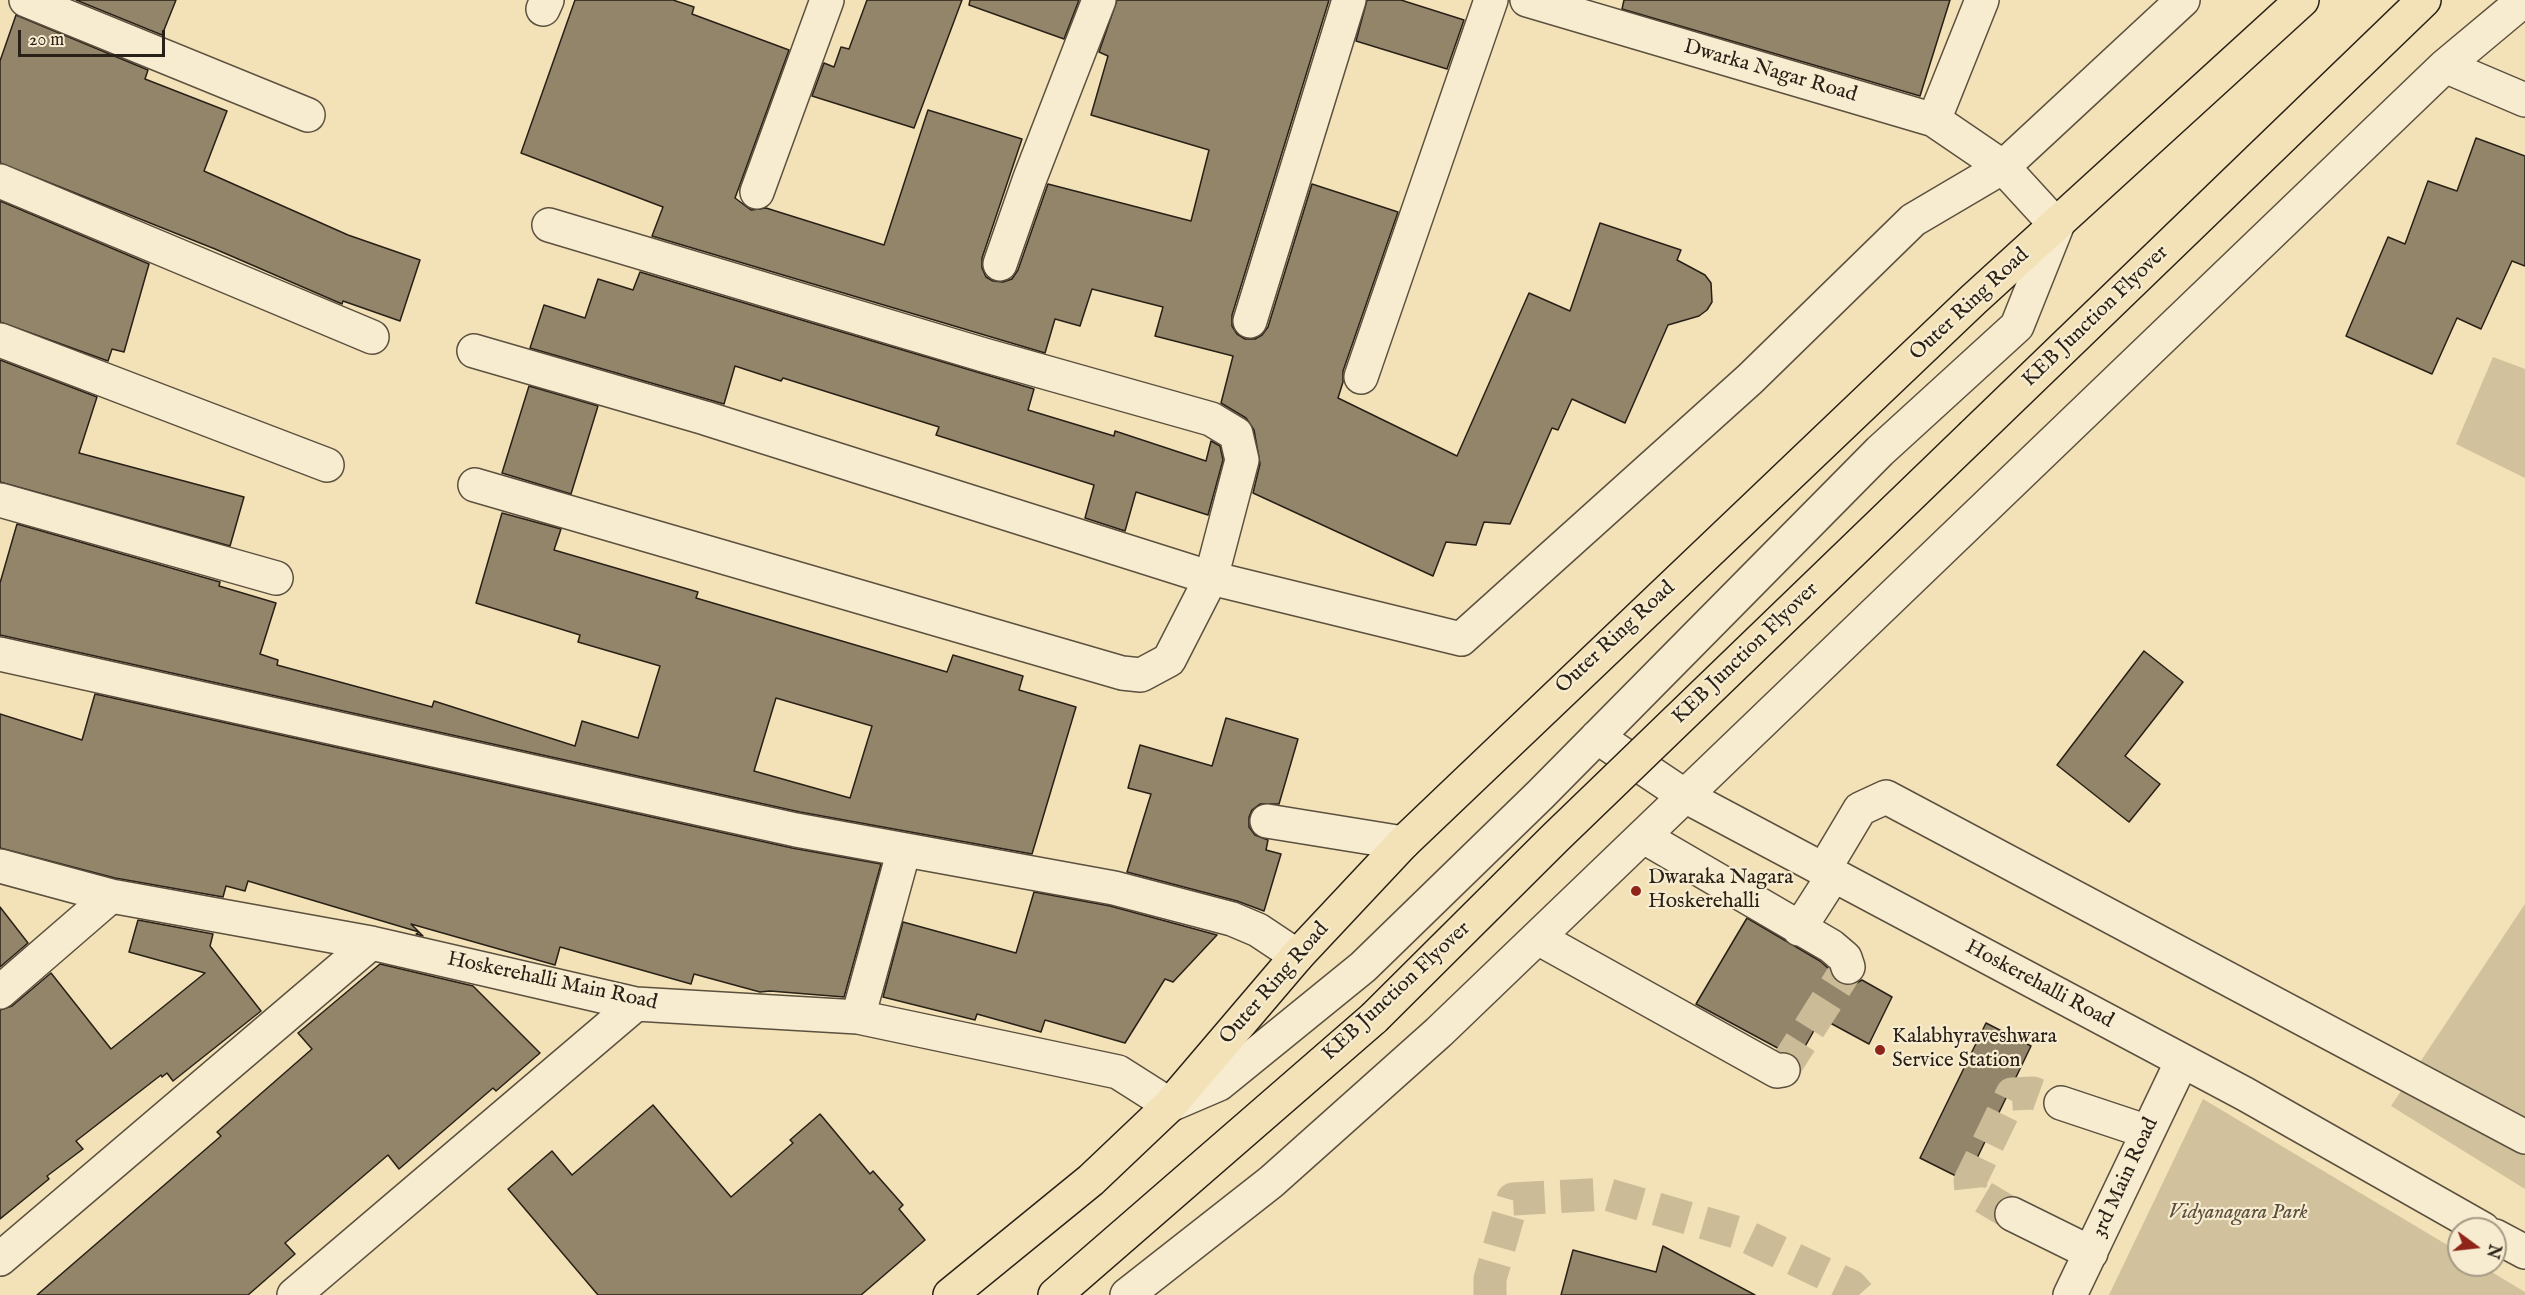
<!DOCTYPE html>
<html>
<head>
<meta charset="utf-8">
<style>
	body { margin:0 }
	#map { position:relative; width:2525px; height:1295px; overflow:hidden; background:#f3e2b7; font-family:"IM FELL English",serif }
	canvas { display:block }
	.north { position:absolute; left:2447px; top:1217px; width:60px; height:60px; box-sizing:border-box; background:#f7ecd0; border:2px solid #a59a86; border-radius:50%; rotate:105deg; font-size:16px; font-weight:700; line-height:24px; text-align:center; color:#292017 }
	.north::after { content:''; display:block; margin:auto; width:21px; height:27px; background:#8f2418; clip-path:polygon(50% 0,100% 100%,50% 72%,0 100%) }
	.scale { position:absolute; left:18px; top:30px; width:147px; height:27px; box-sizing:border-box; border:3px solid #292017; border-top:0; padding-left:8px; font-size:18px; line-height:21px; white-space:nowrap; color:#292017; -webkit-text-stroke:4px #f7ecd0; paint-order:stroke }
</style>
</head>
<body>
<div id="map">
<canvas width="2525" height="1295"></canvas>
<div class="north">N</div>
<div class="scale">20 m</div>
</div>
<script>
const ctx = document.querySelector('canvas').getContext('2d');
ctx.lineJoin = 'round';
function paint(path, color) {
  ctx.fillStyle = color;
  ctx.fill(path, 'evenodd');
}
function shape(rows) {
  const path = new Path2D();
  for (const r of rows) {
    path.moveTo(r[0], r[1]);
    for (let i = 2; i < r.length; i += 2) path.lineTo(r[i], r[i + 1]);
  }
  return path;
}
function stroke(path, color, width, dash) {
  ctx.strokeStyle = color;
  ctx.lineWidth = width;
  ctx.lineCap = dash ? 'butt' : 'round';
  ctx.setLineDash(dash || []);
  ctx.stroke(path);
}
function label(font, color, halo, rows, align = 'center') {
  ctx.font = font + ' "IM FELL English",serif';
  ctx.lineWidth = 4.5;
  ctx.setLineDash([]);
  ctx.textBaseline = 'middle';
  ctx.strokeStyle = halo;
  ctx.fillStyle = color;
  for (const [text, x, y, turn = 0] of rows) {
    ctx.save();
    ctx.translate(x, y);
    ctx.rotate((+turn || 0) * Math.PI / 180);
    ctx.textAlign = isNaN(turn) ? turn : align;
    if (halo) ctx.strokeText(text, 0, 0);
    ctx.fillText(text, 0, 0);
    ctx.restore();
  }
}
paint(shape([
	[2493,357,2525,369,2525,478,2456,444],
	[2525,904,2525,1189,2391,1106],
	[2203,1099,2459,1252,2459,1265,2480,1265,2525,1292,2525,1295,2109,1295]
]), '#d1c19c');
const building = shape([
	[76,0,176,0,162,35,76,0],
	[575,0,673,0,694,7,692,14,789,50,735,198,751,210,766,208,884,245,928,110,1022,139,982,258,982,268,986,277,993,281,1003,282,1012,279,1018,270,1048,184,1191,221,1209,150,1091,115,1108,56,1099,52,1117,0,1329,0,1232,315,1232,326,1237,334,1245,339,1255,339,1262,335,1268,327,1312,184,1398,212,1343,371,1343,382,1338,398,1457,456,1529,293,1570,311,1600,223,1681,250,1677,260,1705,275,1711,283,1712,302,1707,310,1699,316,1668,325,1625,423,1572,399,1558,430,1552,428,1510,524,1484,522,1476,545,1446,542,1433,576,1253,493,1260,464,1254,430,1246,418,1221,403,1233,356,1155,336,1163,307,1092,289,1080,326,1055,319,1045,353,652,236,663,207,521,153,575,0],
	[867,0,962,0,914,128,812,96,824,63,834,67,841,47,849,49,867,0],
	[970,0,1079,0,1064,39,969,5,970,0],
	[1367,0,1401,0,1464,20,1447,69,1356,41,1367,0],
	[1624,0,1950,0,1920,96,1622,9,1624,0],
	[16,15,148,70,145,79,227,111,204,171,348,235,420,260,400,321,343,301,342,304,215,249,0,163,0,61,16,15],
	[2476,138,2525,156,2525,266,2512,261,2481,329,2457,318,2432,374,2346,336,2388,237,2405,244,2428,181,2457,191,2476,138],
	[0,201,149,264,124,352,112,349,108,361,0,322,0,201],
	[640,272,1034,389,1028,410,1114,436,1115,431,1206,461,1211,441,1220,446,1223,460,1208,515,1136,492,1125,531,1085,518,1094,485,936,435,939,427,783,378,781,381,735,366,724,404,530,348,544,305,585,318,598,279,633,290,640,272],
	[0,360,97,397,79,453,244,497,230,546,0,482,0,360],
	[529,386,598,406,571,494,502,473,529,386],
	[502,513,561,529,554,550,698,592,696,598,947,672,953,655,1023,676,1019,690,1076,707,1032,854,800,812,0,635,0,583,17,524,220,582,219,586,276,603,260,654,278,660,277,665,432,707,434,701,575,746,582,721,638,738,660,666,578,642,580,635,476,603,502,513],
	[776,698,872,726,850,798,754,771,776,698],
	[2144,651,2183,682,2125,756,2160,784,2129,822,2057,765,2144,651],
	[95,694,792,848,881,864,844,997,770,991,760,992,694,974,691,984,560,947,555,965,411,924,423,936,416,934,419,932,248,881,245,891,226,886,223,897,115,878,0,848,0,714,82,740,95,694],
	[1226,718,1298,739,1279,804,1260,804,1252,810,1249,817,1249,827,1255,835,1268,840,1266,850,1281,854,1264,911,1237,901,1127,872,1151,794,1128,788,1140,745,1212,766,1226,718],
	[1034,892,1110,906,1217,935,1173,982,1165,979,1125,1043,1045,1020,1041,1032,977,1014,975,1020,883,997,903,922,1016,953,1034,892],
	[0,907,28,943,0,967,0,907],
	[1747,918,1820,961,1829,969,1836,981,1845,985,1853,985,1862,980,1892,997,1869,1044,1821,1018,1798,1059,1696,1004,1747,918],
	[138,920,213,934,210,946,261,1011,173,1081,167,1073,162,1077,161,1075,76,1141,83,1149,47,1176,49,1179,0,1219,0,1010,12,1006,51,973,111,1049,205,973,129,952,138,920],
	[380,964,473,986,540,1053,496,1091,493,1088,399,1169,388,1155,285,1243,295,1254,248,1295,37,1295,221,1136,217,1132,312,1049,298,1033,380,964],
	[1986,1023,2031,1046,1966,1181,1920,1158,1986,1023],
	[653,1105,731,1197,793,1143,790,1140,820,1114,870,1174,873,1171,903,1205,899,1209,925,1240,861,1295,598,1295,508,1189,552,1151,572,1175,653,1105],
	[1663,1246,1755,1295,1561,1295,1573,1250,1656,1272,1663,1246]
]);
paint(building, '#92856a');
stroke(building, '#292017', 1.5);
stroke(shape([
	[1783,1070,1848,967],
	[2012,1214,1971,1190,1970,1181,2012,1094,2033,1093,2061,1103],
	[1490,1295,1490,1279,1513,1199,1606,1194,1739,1233,1851,1286,1859,1295]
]), '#cbbb97', 33, [33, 16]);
const minor = shape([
	[26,0,308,115],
	[543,9,547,0],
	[2445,66,2525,100],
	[1934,120,1982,0],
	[0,181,372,337],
	[757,192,827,0],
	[1000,264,1030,178,1099,0],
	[1250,321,1349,0],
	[0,340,327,465],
	[474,351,705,418,1211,578,1461,639,1750,379,1913,220,2003,167,2183,0],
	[1361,377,1491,0],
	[475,485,1122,673,1141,675,1169,660,1211,578,1242,460,1236,434,1211,419,984,355,549,225],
	[0,500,276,578],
	[0,654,796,830,1114,888,1232,919,1258,930,1297,956],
	[1597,737,1685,796,2245,1094,2483,1229],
	[1267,821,1403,843],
	[1644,837,1831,946,1845,958,1848,967],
	[0,866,111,896,371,943,636,1004,858,1017,1118,1072,1170,1105,1219,1084,1363,967,1541,794,1880,451,2017,326,2057,226,2003,167,1934,120,1527,0],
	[1823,871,1860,809,1886,797,2525,1137],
	[1799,929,1833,876],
	[1538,938,1777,1071,1783,1070],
	[0,992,111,896],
	[858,1017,904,850],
	[2061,1103,2148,1132],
	[2012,1214,2091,1253],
	[2495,1236,2525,1252],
	[0,1259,371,943],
	[294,1295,636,1004],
	[1127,1295,1271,1182,1439,1032,2445,66,2524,0],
	[2070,1295,2182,1061]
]);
const highway = shape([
	[1973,435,2424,0],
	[950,1295,1091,1180,1170,1105,1297,956,1403,843,1973,300,2302,0],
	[1055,1295,1374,1018]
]);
stroke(minor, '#5c503f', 36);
stroke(highway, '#292017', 36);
stroke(minor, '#f7ecd0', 33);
stroke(highway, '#f3e2b7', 33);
const highwayBridge = shape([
	[1374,1018,1555,838,1973,435]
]);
stroke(highwayBridge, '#292017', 36, []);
stroke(highwayBridge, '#f3e2b7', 33);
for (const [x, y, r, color] of [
	[1636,891,6,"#8f2418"],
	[1880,1050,6,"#8f2418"]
]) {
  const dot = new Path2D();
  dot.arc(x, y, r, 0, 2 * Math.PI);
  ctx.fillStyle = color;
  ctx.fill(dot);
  stroke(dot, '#f7ecd0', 2);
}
label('21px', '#292017', '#f7ecd0', [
	["Dwarka Nagar Road",1770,72,16],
	["Outer Ring Road",1970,305,-43],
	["KEB Junction Flyover",2096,317,-44],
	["Outer Ring Road",1616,638,-43],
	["KEB Junction Flyover",1746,654,-44],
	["Hoskerehalli Main Road",552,982,12],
	["Outer Ring Road",1275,984,-49],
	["Hoskerehalli Road",2039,985,28],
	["KEB Junction Flyover",1397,992,-43],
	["3rd Main Road",2126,1178,-65]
]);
label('21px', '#292017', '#f7ecd0', [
	["Dwaraka Nagara",1648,879],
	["Hoskerehalli",1648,903],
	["Kalabhyraveshwara",1892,1038],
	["Service Station",1892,1062]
], 'left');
label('italic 21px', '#5b503f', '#f7ecd0', [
	["Vidyanagara Park",2238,1214]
]);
</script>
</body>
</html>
